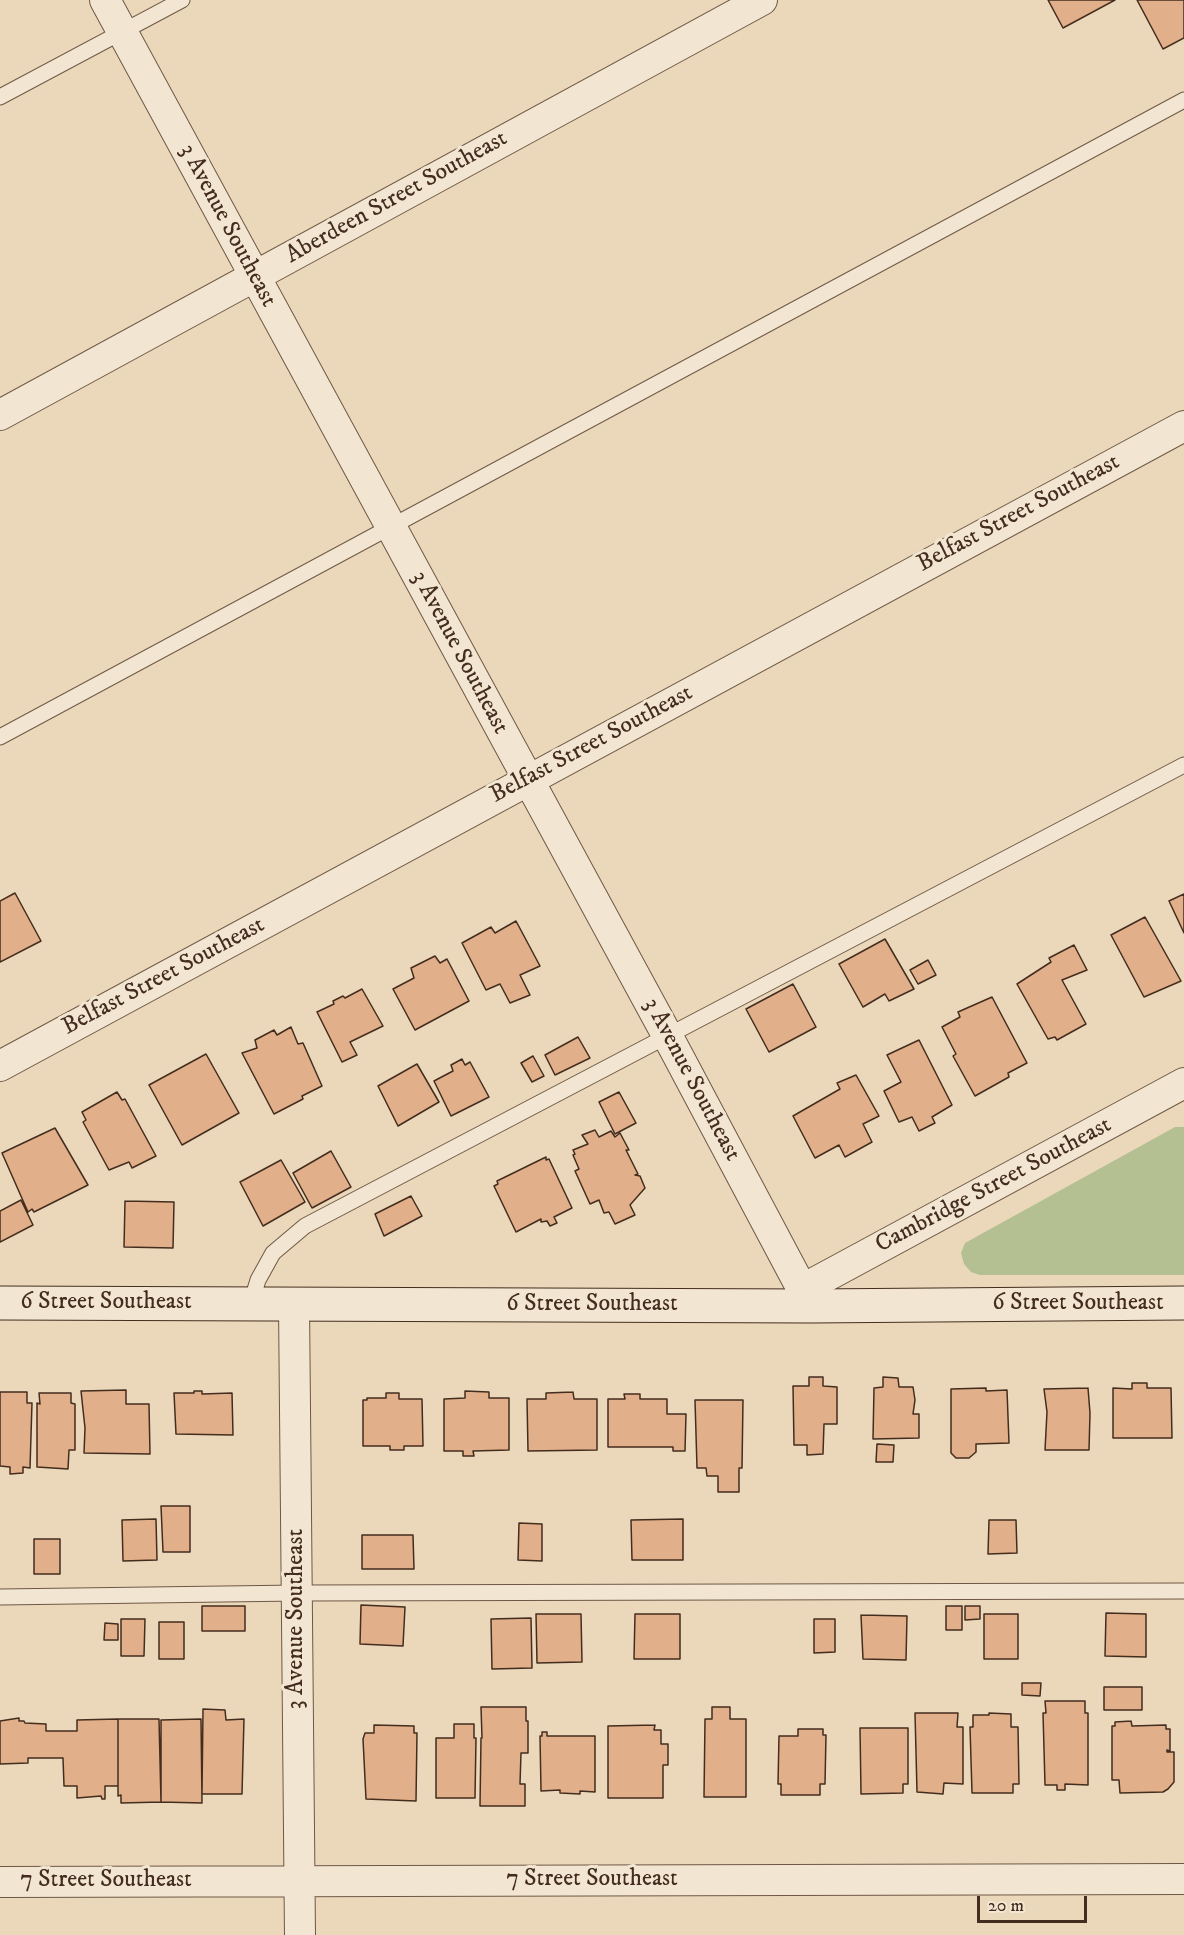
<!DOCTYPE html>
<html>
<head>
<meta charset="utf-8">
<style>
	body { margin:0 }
	#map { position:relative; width:1184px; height:1935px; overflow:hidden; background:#ebd8ba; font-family:"IM FELL DW Pica",serif }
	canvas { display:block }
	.scale { position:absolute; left:977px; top:1896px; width:110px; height:27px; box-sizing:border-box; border:3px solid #442d1e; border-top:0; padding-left:8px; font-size:18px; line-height:21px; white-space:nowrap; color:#442d1e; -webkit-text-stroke:4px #f2e6d2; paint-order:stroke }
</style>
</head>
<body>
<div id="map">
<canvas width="1184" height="1935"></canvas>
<div class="scale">20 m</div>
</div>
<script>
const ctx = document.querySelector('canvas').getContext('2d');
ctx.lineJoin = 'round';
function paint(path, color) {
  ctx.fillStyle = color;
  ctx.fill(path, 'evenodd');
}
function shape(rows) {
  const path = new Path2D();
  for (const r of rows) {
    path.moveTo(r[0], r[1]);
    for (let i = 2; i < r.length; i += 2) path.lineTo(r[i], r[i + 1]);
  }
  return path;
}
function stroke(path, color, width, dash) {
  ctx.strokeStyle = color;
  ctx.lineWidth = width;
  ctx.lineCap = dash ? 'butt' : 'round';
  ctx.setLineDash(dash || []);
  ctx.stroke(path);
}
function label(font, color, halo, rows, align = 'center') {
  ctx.font = font + ' "IM FELL DW Pica",serif';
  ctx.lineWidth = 6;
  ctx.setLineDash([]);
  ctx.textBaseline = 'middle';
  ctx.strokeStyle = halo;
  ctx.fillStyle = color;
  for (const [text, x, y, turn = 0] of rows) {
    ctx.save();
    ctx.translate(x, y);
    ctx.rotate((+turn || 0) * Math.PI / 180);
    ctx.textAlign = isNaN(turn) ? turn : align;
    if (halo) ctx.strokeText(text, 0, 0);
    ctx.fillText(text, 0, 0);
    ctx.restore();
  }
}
paint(shape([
	[1175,1127,1184,1127,1184,1275,980,1275,971,1272,964,1264,961,1253,965,1243]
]), '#b4bf92');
const building = shape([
	[1048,0,1115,0,1063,28,1048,0],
	[1137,0,1184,0,1184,38,1163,49,1137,0],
	[15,893,41,941,0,962,0,901,15,893],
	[1184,894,1184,933,1169,901,1184,894],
	[1145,917,1181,981,1144,997,1111,935,1145,917],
	[516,921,540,966,520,975,530,995,510,1003,500,984,486,990,462,943,491,927,495,933,516,921],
	[885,939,914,989,889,1001,885,994,863,1007,839,964,885,939],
	[1074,945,1087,970,1062,980,1086,1024,1057,1040,1055,1037,1048,1039,1017,984,1051,962,1049,958,1074,945],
	[435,956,440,963,447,959,469,1001,415,1030,393,989,414,978,411,968,435,956],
	[928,960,936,975,918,984,910,970,928,960],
	[793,984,816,1027,769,1052,746,1009,793,984],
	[362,989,383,1026,350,1042,357,1055,342,1062,317,1012,334,1004,333,1001,343,996,345,998,362,989],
	[992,997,1027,1063,1008,1073,1009,1077,975,1096,953,1056,956,1054,942,1027,960,1017,958,1012,992,997],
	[291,1027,298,1044,303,1043,322,1086,302,1096,303,1099,274,1114,242,1053,257,1048,255,1040,274,1030,277,1035,291,1027],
	[578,1037,590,1058,555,1075,545,1055,578,1037],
	[919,1040,952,1105,932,1117,935,1123,919,1131,912,1117,899,1122,884,1091,901,1082,887,1055,919,1040],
	[206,1054,239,1113,182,1145,149,1085,206,1054],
	[533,1056,544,1076,532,1082,521,1063,533,1056],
	[462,1059,465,1065,470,1062,489,1097,451,1116,434,1081,453,1071,451,1065,462,1059],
	[417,1064,439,1102,398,1126,378,1086,417,1064],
	[856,1075,879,1116,863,1124,872,1142,845,1157,839,1145,815,1158,793,1116,840,1089,837,1083,856,1075],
	[117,1092,122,1100,125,1099,156,1156,132,1168,129,1162,109,1170,83,1122,86,1120,82,1112,117,1092],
	[619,1092,636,1123,615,1134,599,1102,619,1092],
	[55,1128,88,1185,34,1212,32,1209,28,1212,2,1153,55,1128],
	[595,1130,599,1137,611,1131,615,1137,620,1133,629,1150,626,1150,638,1174,635,1175,640,1176,645,1188,630,1205,635,1215,615,1224,609,1212,604,1213,599,1200,590,1204,575,1171,579,1169,573,1155,575,1154,573,1150,588,1144,582,1135,595,1130],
	[331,1151,351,1187,312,1208,293,1173,331,1151],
	[546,1157,546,1160,549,1159,572,1208,554,1217,557,1223,550,1226,547,1221,541,1222,541,1219,516,1232,494,1186,498,1184,497,1181,546,1157],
	[281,1160,305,1202,263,1226,240,1182,281,1160],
	[411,1196,422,1216,384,1236,375,1214,411,1196],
	[21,1200,33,1225,0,1242,0,1211,21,1200],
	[125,1201,174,1202,173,1248,124,1247,125,1201],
	[809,1377,823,1377,823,1386,837,1387,837,1424,824,1424,823,1454,807,1455,807,1445,794,1445,793,1386,809,1386,809,1377],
	[883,1377,898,1378,899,1387,913,1387,915,1400,913,1414,919,1414,919,1438,873,1439,874,1388,883,1387,883,1377],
	[1132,1383,1147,1383,1147,1388,1171,1388,1172,1438,1113,1438,1113,1388,1132,1389,1132,1383],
	[986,1388,986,1391,1007,1390,1009,1443,976,1444,976,1452,969,1458,956,1458,951,1453,951,1389,986,1388],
	[1088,1388,1090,1413,1089,1450,1045,1450,1047,1412,1044,1389,1088,1388],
	[126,1390,126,1404,149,1404,150,1454,84,1453,85,1428,81,1391,126,1390],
	[194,1391,202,1391,202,1394,232,1393,233,1435,176,1434,174,1393,194,1393,194,1391],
	[465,1391,489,1392,489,1398,509,1398,509,1450,473,1451,474,1456,463,1456,463,1451,444,1451,444,1399,465,1398,465,1391],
	[0,1392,27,1392,27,1403,32,1403,30,1468,23,1467,23,1473,10,1474,10,1467,0,1466,0,1392],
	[573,1392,574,1399,597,1399,597,1450,528,1451,527,1399,546,1399,546,1393,573,1392],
	[39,1393,71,1393,71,1403,75,1404,75,1450,69,1450,68,1469,37,1467,37,1403,40,1404,39,1393],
	[386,1393,399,1393,399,1399,422,1399,423,1446,404,1446,404,1450,390,1450,390,1446,363,1446,363,1400,367,1400,367,1398,386,1398,386,1393],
	[624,1394,640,1394,640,1399,667,1399,667,1414,686,1414,685,1451,673,1451,673,1447,608,1447,608,1399,625,1399,624,1394],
	[695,1400,743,1400,742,1468,739,1468,739,1492,718,1492,718,1476,707,1476,706,1468,697,1468,695,1400],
	[877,1444,894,1445,893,1462,876,1462,877,1444],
	[161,1506,190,1506,190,1552,163,1552,161,1506],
	[156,1519,157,1560,123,1561,122,1520,156,1519],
	[683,1519,683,1560,632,1560,631,1520,683,1519],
	[989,1520,1016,1520,1017,1553,988,1554,989,1520],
	[519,1523,542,1524,542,1561,518,1560,519,1523],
	[362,1535,413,1535,414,1569,362,1569,362,1535],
	[34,1539,60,1539,60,1574,34,1574,34,1539],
	[361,1605,405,1607,403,1646,360,1644,361,1605],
	[202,1606,245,1606,245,1631,202,1631,202,1606],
	[946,1606,962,1606,962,1630,946,1630,946,1606],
	[965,1606,980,1606,980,1619,965,1620,965,1606],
	[1106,1613,1146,1614,1146,1657,1105,1656,1106,1613],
	[536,1614,581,1614,582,1662,537,1663,536,1614],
	[635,1614,680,1614,680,1659,634,1659,635,1614],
	[984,1614,1018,1614,1018,1659,984,1659,984,1614],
	[861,1615,907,1616,906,1660,863,1659,861,1615],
	[531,1618,532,1668,492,1669,491,1619,531,1618],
	[121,1619,145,1619,144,1656,121,1656,121,1619],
	[814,1619,835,1619,835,1652,814,1653,814,1619],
	[159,1622,184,1622,184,1659,159,1659,159,1622],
	[105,1623,118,1624,118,1640,104,1640,105,1623],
	[1022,1683,1041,1683,1040,1696,1022,1695,1022,1683],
	[1104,1687,1142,1687,1142,1710,1104,1710,1104,1687],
	[1045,1701,1085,1701,1085,1713,1088,1713,1088,1785,1065,1784,1065,1790,1057,1790,1057,1785,1045,1785,1043,1713,1046,1713,1045,1701],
	[481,1707,526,1707,526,1721,528,1721,528,1753,521,1753,520,1784,525,1784,525,1806,480,1806,481,1738,482,1738,481,1707],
	[712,1707,730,1707,730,1719,746,1719,746,1797,704,1797,705,1719,712,1719,712,1707],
	[203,1709,225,1710,226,1720,244,1719,242,1794,202,1794,203,1709],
	[915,1713,958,1713,957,1727,963,1727,963,1784,944,1783,943,1794,917,1792,915,1713],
	[989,1713,1011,1714,1011,1727,1018,1727,1019,1784,1013,1784,1013,1793,972,1793,970,1727,973,1727,973,1715,989,1715,989,1713],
	[19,1718,19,1721,24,1721,25,1723,46,1724,46,1731,77,1731,77,1720,118,1719,118,1786,105,1786,105,1799,102,1799,101,1796,77,1798,77,1786,64,1786,63,1758,28,1758,28,1763,0,1764,0,1721,19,1718],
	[118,1719,159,1719,161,1802,121,1803,121,1795,118,1796,118,1719],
	[201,1719,202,1803,161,1802,161,1720,201,1719],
	[1131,1721,1132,1726,1166,1725,1166,1729,1170,1729,1170,1751,1167,1750,1167,1752,1174,1752,1174,1782,1168,1789,1163,1792,1120,1793,1119,1780,1112,1780,1112,1726,1115,1726,1115,1722,1131,1721],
	[454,1724,474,1724,474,1738,476,1738,475,1798,436,1798,436,1738,454,1738,454,1724],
	[374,1725,414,1726,414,1733,417,1733,416,1801,366,1799,363,1739,365,1733,374,1733,374,1725],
	[655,1725,654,1730,661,1730,661,1744,668,1744,668,1765,663,1765,663,1798,608,1798,608,1726,655,1725],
	[860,1728,908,1728,908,1784,903,1784,903,1793,861,1794,860,1728],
	[798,1729,823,1729,823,1735,826,1735,825,1784,820,1784,820,1795,781,1795,781,1784,778,1784,779,1736,798,1736,798,1729],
	[542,1732,547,1732,547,1736,595,1736,595,1792,580,1791,580,1794,560,1793,560,1790,541,1791,540,1736,542,1736,542,1732]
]);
paint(building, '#e1af89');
stroke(building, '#442d1e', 1.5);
const lane = shape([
	[0,97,182,0],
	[0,737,1184,100],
	[251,1303,258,1280,273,1253,305,1226,1184,765],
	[0,1597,298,1593,1184,1591]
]);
const street = shape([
	[105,0,667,1035,811,1306],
	[0,415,762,0],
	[0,1066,1184,426],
	[803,1289,1184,1083],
	[294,1304,300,1935],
	[0,1882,1184,1879]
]);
const secondary = shape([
	[0,1303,811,1306,1184,1303]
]);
stroke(lane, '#6e5845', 17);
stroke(street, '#6e5845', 32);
stroke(secondary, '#442d1e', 35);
stroke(lane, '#f2e6d2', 15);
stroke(street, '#f2e6d2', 30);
stroke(secondary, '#f2e6d2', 33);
label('24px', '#442d1e', '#f2e6d2', [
	["Aberdeen Street Southeast",397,198,-29],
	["3 Avenue Southeast",227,226,62],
	["Belfast Street Southeast",1019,514,-28],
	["3 Avenue Southeast",459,653,62],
	["Belfast Street Southeast",592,745,-28],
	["Belfast Street Southeast",164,977,-28],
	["3 Avenue Southeast",691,1080,62],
	["Cambridge Street Southeast",994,1186,-28],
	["6 Street Southeast",106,1303],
	["6 Street Southeast",1078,1304],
	["6 Street Southeast",592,1305],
	["3 Avenue Southeast",297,1619,-90],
	["7 Street Southeast",592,1880],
	["7 Street Southeast",106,1881]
]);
</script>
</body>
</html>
